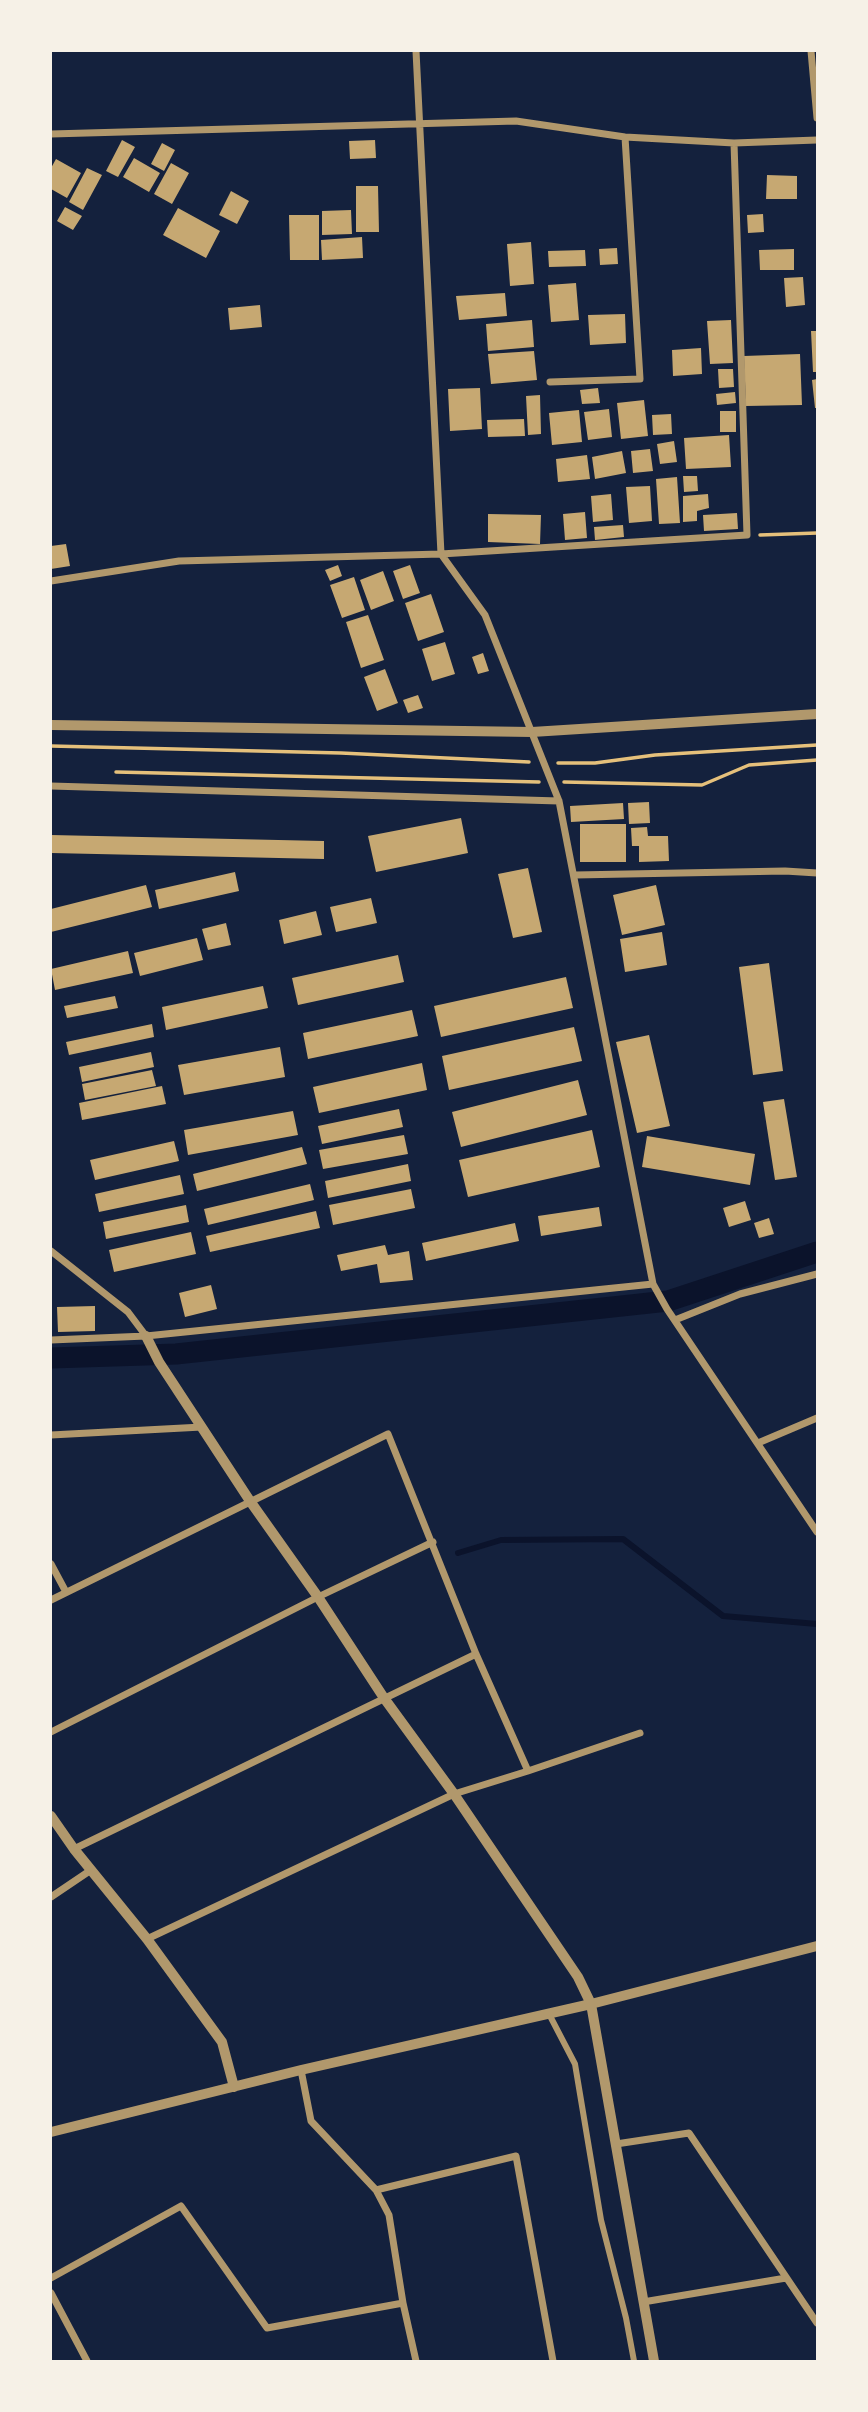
<!DOCTYPE html>
<html>
<head>
<meta charset="utf-8">
<style>
	body { margin:0 }
	#map { position:relative; width:868px; height:2412px; overflow:hidden; background:#14213d; font-family:"Work Sans",sans-serif }
	canvas { display:block }
	.frame { position:absolute; inset:0; border:52px solid #f6f1e7; pointer-events:none }
</style>
</head>
<body>
<div id="map">
<canvas width="868" height="2412"></canvas>
<div class="frame"></div>
</div>
<script>
const ctx = document.querySelector('canvas').getContext('2d');
ctx.lineJoin = 'round';
function shape(rows) {
  const path = new Path2D();
  for (const r of rows) {
    path.moveTo(r[0], r[1]);
    for (let i = 2; i < r.length; i += 2) path.lineTo(r[i], r[i + 1]);
  }
  return path;
}
function stroke(path, color, width, dash) {
  ctx.strokeStyle = color;
  ctx.lineWidth = width;
  ctx.lineCap = dash ? 'butt' : 'round';
  ctx.setLineDash(dash || []);
  ctx.stroke(path);
}
function paint(path, color) {
  ctx.fillStyle = color;
  ctx.fill(path, 'evenodd');
}
stroke(shape([
	[458,1553,501,1540,623,1539,723,1616,817,1624]
]), '#0b132b', 6);
stroke(shape([
	[51,1358,176,1354,668,1301,817,1252]
]), '#0b132b', 21);
paint(shape([
	[122,140,135,147,118,177,106,171],
	[375,140,376,158,350,159,349,141],
	[162,143,175,150,164,171,151,164],
	[134,158,160,173,149,192,123,177],
	[56,159,81,173,67,198,51,189,51,168],
	[171,163,189,173,172,204,154,194],
	[87,168,102,175,83,210,69,202],
	[767,175,797,176,797,199,766,199],
	[356,186,378,186,379,232,356,232],
	[231,191,249,201,237,224,219,215],
	[65,207,82,216,73,230,57,221],
	[178,208,220,231,206,258,163,235],
	[351,210,352,234,322,235,322,211],
	[763,214,764,232,748,233,747,215],
	[289,215,319,215,319,260,290,260],
	[362,237,363,258,322,260,321,240],
	[531,242,534,284,510,286,507,244],
	[617,248,618,264,600,265,599,249],
	[794,249,794,270,760,270,759,250],
	[585,250,586,266,549,267,548,251],
	[803,277,805,305,786,307,784,278],
	[576,283,579,320,551,322,548,285],
	[505,293,507,316,459,320,456,296],
	[260,305,262,327,230,330,228,308],
	[625,314,626,343,590,345,588,315],
	[532,320,534,347,488,351,486,324],
	[731,320,733,363,710,364,707,321],
	[811,331,817,331,817,372,813,372],
	[701,348,702,374,673,376,672,350],
	[534,351,537,380,491,384,488,354],
	[800,354,802,405,746,406,744,356],
	[718,369,733,369,734,387,719,388],
	[817,379,817,408,815,408,812,380],
	[480,388,482,429,450,431,448,389],
	[598,388,600,403,582,404,580,390],
	[735,392,736,403,717,405,716,394],
	[540,395,541,434,528,435,526,396],
	[644,400,648,436,621,439,617,403],
	[609,409,612,437,588,440,584,412],
	[579,410,582,442,552,445,549,413],
	[720,411,736,411,736,432,720,432],
	[671,414,672,434,653,435,652,415],
	[524,419,525,436,488,437,487,420],
	[729,435,731,467,686,469,684,438],
	[674,441,677,462,660,464,657,444],
	[650,449,653,471,633,473,631,451],
	[622,451,626,473,595,479,592,457],
	[587,455,590,479,558,482,556,459],
	[683,476,697,476,698,491,684,492],
	[677,477,680,523,659,524,656,479],
	[650,486,652,521,629,523,626,487],
	[611,494,613,520,593,522,591,496],
	[708,494,709,508,697,511,697,521,683,522,683,496],
	[585,512,587,538,565,540,563,514],
	[737,513,738,529,704,531,703,515],
	[488,514,541,515,540,544,488,542],
	[623,525,624,537,595,540,594,527],
	[66,544,70,566,51,569,51,546],
	[338,565,342,576,330,581,325,570],
	[410,565,420,593,403,599,393,571],
	[383,571,394,601,371,610,360,580],
	[354,577,365,610,342,618,330,585],
	[431,594,444,632,418,641,405,603],
	[368,615,384,660,361,668,346,622],
	[445,642,455,674,432,681,422,649],
	[483,653,489,671,478,674,472,657],
	[385,669,398,703,377,711,364,677],
	[418,695,423,708,408,713,403,700],
	[649,802,650,823,629,824,628,803],
	[623,803,624,819,571,822,570,806],
	[461,818,468,853,376,872,368,836],
	[580,824,626,824,626,862,580,862],
	[647,827,648,836,668,836,669,861,639,862,639,846,632,846,631,828],
	[51,835,324,841,324,859,51,853],
	[528,868,542,932,513,938,498,874],
	[235,872,239,891,159,909,155,890],
	[146,885,152,907,51,932,51,909],
	[656,885,665,925,622,935,613,895],
	[371,898,377,923,336,932,330,907],
	[316,911,322,935,284,944,279,920],
	[226,923,231,945,208,950,202,929],
	[662,932,667,965,625,972,620,939],
	[197,938,203,960,140,976,134,953],
	[128,951,133,973,55,990,51,969],
	[398,955,404,982,298,1005,292,978],
	[769,963,783,1071,753,1075,739,967],
	[566,977,573,1008,441,1037,434,1006],
	[263,986,268,1008,166,1030,162,1007],
	[115,996,118,1008,67,1018,64,1006],
	[412,1010,418,1036,308,1059,303,1033],
	[152,1024,154,1037,69,1055,66,1042],
	[574,1027,582,1061,449,1090,442,1056],
	[649,1035,670,1126,637,1133,616,1042],
	[280,1047,285,1077,184,1095,178,1065],
	[151,1052,154,1067,82,1082,79,1067],
	[422,1063,427,1090,319,1113,313,1087],
	[152,1070,156,1086,85,1100,82,1084],
	[578,1080,587,1115,461,1147,452,1112],
	[162,1086,166,1104,82,1120,79,1103],
	[784,1099,797,1177,775,1180,763,1102],
	[399,1109,403,1127,322,1144,318,1126],
	[293,1111,298,1135,188,1155,184,1130],
	[592,1130,600,1167,468,1197,459,1160],
	[404,1135,408,1154,323,1169,319,1150],
	[647,1136,755,1154,750,1185,642,1167],
	[174,1141,179,1161,95,1180,90,1160],
	[302,1147,307,1164,197,1191,193,1174],
	[408,1164,411,1181,328,1198,325,1181],
	[180,1175,184,1194,99,1212,95,1194],
	[310,1184,314,1200,208,1225,204,1209],
	[411,1189,415,1208,333,1225,329,1205],
	[745,1201,751,1220,729,1227,723,1208],
	[186,1205,189,1222,106,1239,103,1222],
	[599,1207,602,1226,541,1236,538,1216],
	[316,1211,320,1228,210,1252,206,1236],
	[769,1218,774,1234,759,1238,754,1223],
	[515,1223,519,1241,426,1261,422,1243],
	[191,1232,196,1254,114,1272,109,1250],
	[385,1245,388,1255,409,1251,413,1280,380,1283,377,1264,341,1271,337,1255],
	[211,1285,217,1309,185,1317,179,1293],
	[95,1306,95,1331,58,1332,57,1307]
]), '#c6a872');
stroke(shape([
	[760,535,817,533],
	[51,746,341,753,529,762],
	[558,763,595,763,655,755,817,745],
	[116,772,539,782],
	[564,782,702,785,749,765,817,760]
]), '#e5c07b', 3.5);
stroke(shape([
	[549,2014,575,2064,601,2220,626,2318,634,2361]
]), '#b1986c', 6);
stroke(shape([
	[416,51,441,554,485,615,559,801,653,1284,667,1309,817,1532],
	[811,51,817,118],
	[51,134,516,121,625,137,734,143,817,140],
	[550,382,640,379,625,137],
	[51,581,179,561,441,554,747,535,734,143],
	[51,786,559,801],
	[575,875,785,871,817,873],
	[51,1251,128,1312,146,1336],
	[675,1320,740,1294,817,1274],
	[51,1340,146,1336,653,1284],
	[51,1435,202,1427],
	[758,1443,817,1418],
	[51,1564,66,1592],
	[51,1600,388,1434,476,1654,528,1771,454,1794,147,1939],
	[51,1732,318,1597,433,1542],
	[528,1771,640,1733],
	[74,1849,476,1654],
	[51,1897,91,1870],
	[301,2070,311,2121,376,2190,389,2215,403,2303,416,2361],
	[616,2144,689,2133,817,2323],
	[376,2190,516,2156,553,2361],
	[51,2278,181,2206,267,2328,403,2303],
	[51,2293,87,2361],
	[643,2302,786,2278]
]), '#b1986c', 7);
stroke(shape([
	[51,725,532,732,817,714],
	[146,1336,159,1362,250,1501,318,1597,384,1698,454,1794,578,1977,591,2004,654,2361],
	[51,1816,74,1849,147,1939,222,2042,234,2087],
	[51,2132,301,2070,591,2004,817,1946]
]), '#b1986c', 10);
</script>
</body>
</html>
